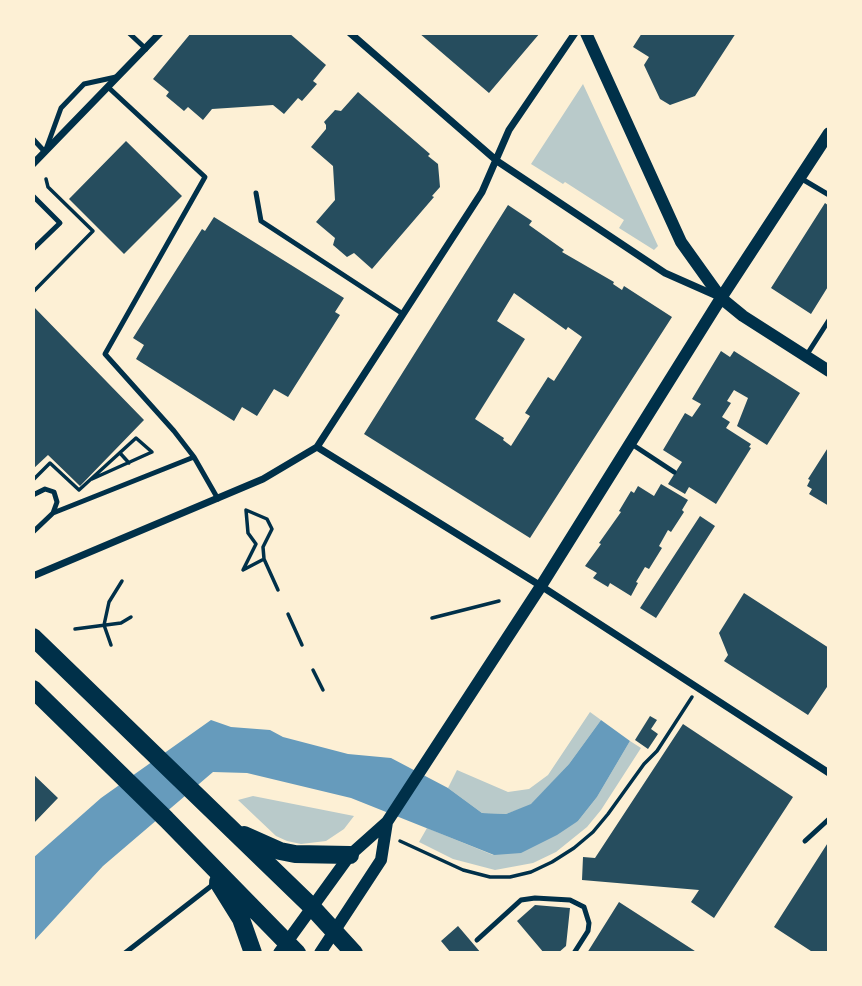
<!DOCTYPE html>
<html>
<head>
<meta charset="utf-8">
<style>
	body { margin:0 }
	#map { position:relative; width:862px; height:986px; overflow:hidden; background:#fdf0d5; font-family:"Roboto Condensed",sans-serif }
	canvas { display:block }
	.frame { position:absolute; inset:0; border:35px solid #fdf0d5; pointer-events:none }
</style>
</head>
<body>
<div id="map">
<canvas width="862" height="986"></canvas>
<div class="frame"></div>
</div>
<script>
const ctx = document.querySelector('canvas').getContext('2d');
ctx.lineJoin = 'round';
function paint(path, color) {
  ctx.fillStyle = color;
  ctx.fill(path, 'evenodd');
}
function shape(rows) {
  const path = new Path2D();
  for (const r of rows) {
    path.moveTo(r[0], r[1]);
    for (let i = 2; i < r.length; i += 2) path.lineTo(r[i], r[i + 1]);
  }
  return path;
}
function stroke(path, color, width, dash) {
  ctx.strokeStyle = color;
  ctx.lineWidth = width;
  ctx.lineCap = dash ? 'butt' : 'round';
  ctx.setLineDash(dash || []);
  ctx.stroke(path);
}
paint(shape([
	[583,84,658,246,654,250,619,228,624,220,565,182,563,184,531,164],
	[590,712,601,720,569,764,531,805,506,814,482,813,448,788,457,770,508,792,529,789,548,775],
	[630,741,641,748,601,810,587,827,556,852,533,863,495,870,453,859,419,842,427,828,493,855,578,821,597,797],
	[253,796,354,816,344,829,326,841,301,844,287,841,276,836,238,800]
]), '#b9caca');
paint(shape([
	[211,720,231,727,270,730,283,737,348,754,391,758,448,788,482,813,506,814,531,804,569,764,601,720,630,741,597,797,578,821,557,835,521,853,494,855,351,798,247,773,213,772,103,866,33,942,33,858,101,798]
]), '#669bbc');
paint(shape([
	[191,33,289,33,326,65,313,81,317,84,302,101,298,98,284,114,273,105,212,109,203,120,188,107,184,111,166,96,169,92,153,79],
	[419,33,540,33,489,93],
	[642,33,736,33,695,96,670,105,660,99,644,65,649,57,633,47],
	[358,92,430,154,428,156,438,164,440,187,432,196,434,197,372,269,354,253,347,257,333,245,335,238,316,222,335,200,333,166,311,147,326,129,326,125,324,122,335,110,341,111],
	[126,141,182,196,124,254,69,199],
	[825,203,829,206,829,285,811,314,771,288],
	[508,205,532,221,529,225,564,250,562,252,614,282,613,284,622,290,624,286,672,317,530,538,364,434],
	[514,293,566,330,568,327,582,337,554,381,548,377,525,413,530,416,511,446,503,440,504,438,475,419,525,339,497,321],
	[214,217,344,298,335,312,340,315,288,397,274,389,257,416,242,407,234,421,136,359,144,345,133,338,202,229,205,231],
	[33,306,144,420,80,486,48,455,33,469],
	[721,351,730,357,734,351,800,393,767,445,737,426,748,398,734,390,727,401,731,403,722,417,730,422,726,428,751,444,749,447,751,448,716,504,689,487,685,494,668,484,682,462,663,450,685,413,692,417,701,404,692,399],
	[829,446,829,506,809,494,812,489,807,486,810,480,808,479],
	[661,484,688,500,682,510,684,512,671,532,668,530,659,546,662,548,649,569,645,567,636,582,638,583,631,596,610,583,608,587,593,578,597,573,585,566,601,544,599,543,621,512,619,511,631,491,634,493,638,486,654,496],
	[700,516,715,526,656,618,640,608],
	[744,593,829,648,829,684,808,715,724,661,728,655,719,633],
	[650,716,657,720,651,729,658,734,648,749,635,740],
	[683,724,793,797,714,918,691,902,699,890,582,880,583,857,595,858],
	[33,774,58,798,33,824],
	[829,841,829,949,826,953,814,953,774,927],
	[619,902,698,953,587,953],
	[535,905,570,908,566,946,558,953,544,953,517,921],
	[458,926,481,953,451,953,441,941]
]), '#264d5e');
stroke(shape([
	[33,292,93,231,48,187,46,179],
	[120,453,129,463],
	[33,480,50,463,79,490,136,438,152,452,92,479],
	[264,559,263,547,272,529,267,519,246,510,248,533,256,544,243,570,264,559,278,590],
	[288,614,302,645],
	[432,618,499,601],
	[75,629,121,623,131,617],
	[111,645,104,625,109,602,122,581],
	[313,670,323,690],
	[400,841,463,870,490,877,510,877,531,872,552,862,574,848,593,832,608,814,644,764,657,751,692,697]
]), '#003049', 3.5);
stroke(shape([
	[129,33,146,49],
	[109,88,205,177,105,354,174,431,194,457,218,499],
	[33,139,45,152,61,108,84,84,116,77],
	[802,179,829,195],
	[256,193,261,221,403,314],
	[33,196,60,223,33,249],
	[806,356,829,320],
	[630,443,674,472],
	[33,495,45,489,54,492,57,502,53,513],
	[33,532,53,513,194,457],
	[805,841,829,819],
	[477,940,521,900,535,898,570,900,584,907,589,923,588,931,574,953],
	[125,953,215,883]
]), '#003049', 5);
stroke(shape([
	[350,33,497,161,665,273,717,296],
	[33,164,160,33],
	[317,447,541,586,829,773],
	[33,576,263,479,317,447,482,192,509,130,575,33]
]), '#003049', 7);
stroke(shape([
	[586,33,681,242,721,298,743,316,829,371],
	[279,953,350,855,387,822,541,586,721,298,829,133],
	[320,953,381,860,387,822]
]), '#003049', 12);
stroke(shape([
	[33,637,311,906,354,953],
	[33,689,166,819,297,953],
	[244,835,280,851,295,854,350,855],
	[218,882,241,919,253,953]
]), '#003049', 18);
</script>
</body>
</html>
